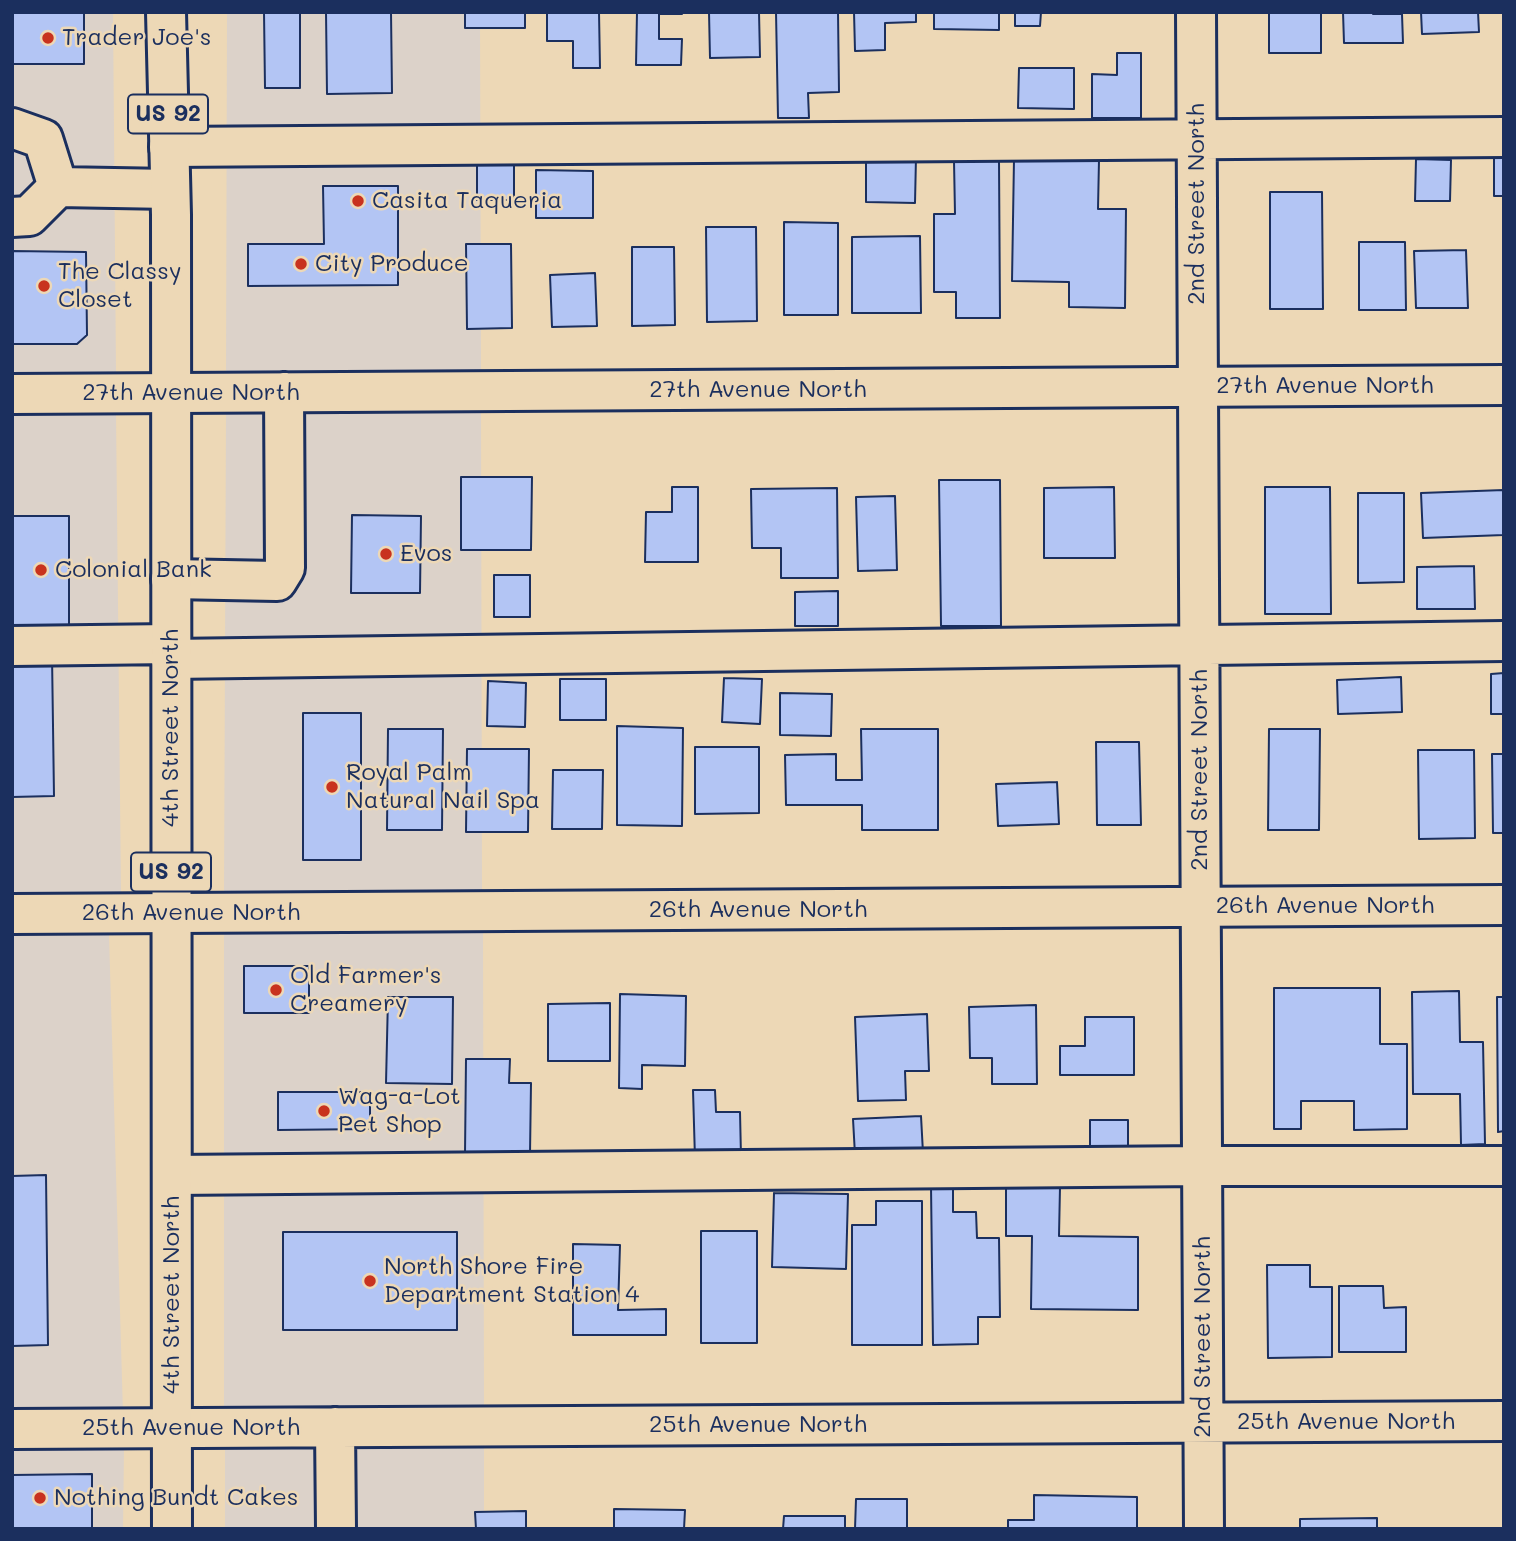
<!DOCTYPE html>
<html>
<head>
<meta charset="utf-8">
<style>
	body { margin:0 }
	#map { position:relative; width:1516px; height:1541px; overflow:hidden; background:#edd8b6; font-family:Mali,sans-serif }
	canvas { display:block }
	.frame { position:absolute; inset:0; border:14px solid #1b2f5e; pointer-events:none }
</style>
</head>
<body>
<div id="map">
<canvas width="1516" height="1541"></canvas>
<div class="frame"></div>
</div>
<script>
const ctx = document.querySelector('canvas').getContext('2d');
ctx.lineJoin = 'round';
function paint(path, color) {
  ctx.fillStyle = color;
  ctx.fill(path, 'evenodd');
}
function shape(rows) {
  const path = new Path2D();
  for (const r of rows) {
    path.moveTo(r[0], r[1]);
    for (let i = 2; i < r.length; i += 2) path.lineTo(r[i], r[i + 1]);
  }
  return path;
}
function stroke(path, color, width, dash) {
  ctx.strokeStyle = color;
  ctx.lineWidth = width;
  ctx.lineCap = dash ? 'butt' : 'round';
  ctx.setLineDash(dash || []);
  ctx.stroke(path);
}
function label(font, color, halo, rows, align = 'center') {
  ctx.font = font + ' Mali,sans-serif';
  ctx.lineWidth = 5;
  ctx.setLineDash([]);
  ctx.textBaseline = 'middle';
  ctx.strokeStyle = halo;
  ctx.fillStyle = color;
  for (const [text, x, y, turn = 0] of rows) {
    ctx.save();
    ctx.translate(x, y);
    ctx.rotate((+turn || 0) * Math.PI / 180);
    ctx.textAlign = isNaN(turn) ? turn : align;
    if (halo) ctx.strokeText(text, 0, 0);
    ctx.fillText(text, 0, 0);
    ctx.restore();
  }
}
paint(shape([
	[12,12,113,12,116,373,12,373],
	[227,12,480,12,481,371,226,373],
	[481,411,482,891,224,893,226,413],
	[12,413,116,413,121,893,12,894],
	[483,931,484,1407,224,1408,224,933],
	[109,935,124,1448,123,1529,12,1529,12,936],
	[484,1446,484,1529,225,1529,225,1448]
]), '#dcd2c9');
const building = shape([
	[12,12,84,12,84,64,12,64,12,12],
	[264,12,300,12,300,88,265,88,264,12],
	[326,12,391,12,392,93,327,94,326,12],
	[465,12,525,12,525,28,465,28,465,12],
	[547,12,599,12,600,68,573,68,573,41,547,41,547,12],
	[637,12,682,12,682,14,659,14,659,39,682,39,681,65,636,65,637,12],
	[709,12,759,12,760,57,710,58,709,12],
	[776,12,838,12,839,92,808,93,809,118,778,118,776,12],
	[854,12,916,12,916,22,885,23,885,50,855,51,854,12],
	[934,12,999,12,999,30,934,29,934,12],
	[1015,12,1041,12,1040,26,1015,26,1015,12],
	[1269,12,1321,12,1321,53,1269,53,1269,12],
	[1343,12,1373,12,1373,14,1402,14,1403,43,1344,43,1343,12],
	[1421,12,1478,12,1479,32,1422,34,1421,12],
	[1117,53,1141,53,1141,118,1092,118,1092,74,1117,75,1117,53],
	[1019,68,1074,68,1074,109,1018,108,1019,68],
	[866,157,916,157,915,203,866,202,866,157],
	[1494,158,1504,158,1504,196,1494,196,1494,158],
	[1014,159,1099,160,1098,209,1126,209,1125,308,1069,307,1069,282,1012,281,1014,159],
	[1416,159,1451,160,1450,201,1415,201,1416,159],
	[954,161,999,161,1000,318,956,318,956,292,934,292,934,214,955,214,954,161],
	[477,163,514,163,514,200,477,200,477,163],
	[536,170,593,171,593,218,536,218,536,170],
	[323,186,398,186,398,285,248,286,248,244,324,244,323,186],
	[1270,192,1322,192,1323,309,1270,309,1270,192],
	[784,222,838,223,838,315,784,315,784,222],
	[706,227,756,227,757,321,707,322,706,227],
	[920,236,921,313,852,313,852,237,920,236],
	[1359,242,1405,242,1406,310,1359,310,1359,242],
	[466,244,511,244,512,328,467,329,466,244],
	[632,247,674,247,675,325,632,326,632,247],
	[1466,250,1468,308,1416,308,1414,251,1466,250],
	[12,251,86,252,87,335,77,344,12,344,12,251],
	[595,273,597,326,552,327,550,275,595,273],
	[461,477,532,477,531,550,461,550,461,477],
	[939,480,1000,480,1001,626,941,626,939,480],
	[672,487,698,487,698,562,645,562,646,512,672,512,672,487],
	[1114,487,1115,558,1044,558,1044,488,1114,487],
	[1265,487,1330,487,1331,614,1265,614,1265,487],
	[837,488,838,578,781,578,781,548,752,548,751,489,837,488],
	[1504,490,1504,535,1423,538,1421,493,1504,490],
	[1358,493,1404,493,1404,582,1358,583,1358,493],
	[895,496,897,570,858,571,856,497,895,496],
	[352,515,421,516,420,593,351,593,352,515],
	[12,516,69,516,69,625,12,625,12,516],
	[1474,566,1475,609,1417,609,1417,567,1474,566],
	[494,575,530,575,530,617,494,617,494,575],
	[838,591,838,626,795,626,795,592,838,591],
	[12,655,52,655,54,796,12,797,12,655],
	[1504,673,1504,714,1491,714,1491,674,1504,673],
	[1401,677,1402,712,1338,714,1337,680,1401,677],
	[724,678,762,679,760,724,722,722,724,678],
	[560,679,606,679,606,720,560,720,560,679],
	[488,681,526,683,525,727,487,726,488,681],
	[780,693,832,694,831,736,780,735,780,693],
	[303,713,361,713,361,860,303,860,303,713],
	[617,726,683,728,682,826,617,825,617,726],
	[388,729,443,729,442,830,387,830,388,729],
	[861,729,938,729,938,830,862,830,862,805,786,805,785,755,836,754,836,780,862,780,861,729],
	[1269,729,1320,729,1319,830,1268,830,1269,729],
	[1096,742,1139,742,1141,825,1097,825,1096,742],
	[695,747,759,747,759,813,695,814,695,747],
	[467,749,529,749,528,832,466,832,467,749],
	[1418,750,1474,750,1475,838,1419,839,1418,750],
	[1492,754,1504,754,1504,833,1493,833,1492,754],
	[553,770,603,770,602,829,552,829,553,770],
	[1057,782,1059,824,998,826,996,784,1057,782],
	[244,966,309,966,309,1013,244,1013,244,966],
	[1274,988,1380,988,1380,1044,1407,1044,1407,1129,1354,1130,1354,1101,1301,1101,1301,1129,1274,1129,1274,988],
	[1459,991,1460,1042,1483,1042,1485,1144,1461,1145,1460,1094,1413,1094,1412,992,1459,991],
	[620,994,686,996,685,1066,642,1065,642,1089,619,1088,620,994],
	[388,997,453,997,452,1084,386,1083,388,997],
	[1497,997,1504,997,1504,1131,1498,1132,1497,997],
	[610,1003,610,1061,548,1061,548,1004,610,1003],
	[1036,1005,1037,1084,992,1084,992,1058,970,1058,969,1007,1036,1005],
	[927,1014,929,1071,905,1071,906,1100,858,1101,855,1017,927,1014],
	[1085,1017,1134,1017,1134,1075,1060,1075,1060,1046,1085,1046,1085,1017],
	[466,1059,510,1059,509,1083,531,1083,530,1154,465,1154,466,1059],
	[693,1090,715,1090,716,1112,740,1112,741,1157,695,1159,693,1090],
	[278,1092,370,1092,370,1129,278,1130,278,1092],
	[921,1116,923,1153,855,1155,853,1119,921,1116],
	[1090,1120,1128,1120,1128,1155,1090,1155,1090,1120],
	[46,1175,48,1345,12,1346,12,1176,46,1175],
	[931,1186,953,1186,953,1212,976,1212,977,1238,999,1238,1000,1317,978,1317,978,1344,933,1345,931,1186],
	[1006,1187,1060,1187,1059,1236,1138,1237,1138,1310,1031,1309,1032,1236,1006,1236,1006,1187],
	[774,1193,848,1194,846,1269,772,1267,774,1193],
	[876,1201,922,1201,922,1345,852,1345,852,1225,876,1225,876,1201],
	[701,1231,757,1231,757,1343,701,1343,701,1231],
	[283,1232,457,1232,457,1330,283,1330,283,1232],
	[573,1244,620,1245,618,1310,666,1309,666,1335,573,1335,573,1244],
	[1267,1265,1310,1265,1310,1287,1332,1287,1332,1357,1268,1358,1267,1265],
	[1339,1286,1383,1286,1384,1308,1406,1307,1406,1352,1339,1352,1339,1286],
	[92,1474,92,1529,12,1529,12,1475,92,1474],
	[1034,1495,1137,1497,1137,1529,1008,1529,1008,1520,1034,1520,1034,1495],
	[856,1499,907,1499,907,1529,855,1529,856,1499],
	[614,1509,685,1510,684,1529,614,1529,614,1509],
	[526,1511,526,1529,476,1529,475,1512,526,1511],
	[784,1516,845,1516,845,1529,783,1529,784,1516],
	[1377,1518,1377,1529,1300,1529,1300,1519,1377,1518]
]);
paint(building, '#b3c5f4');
stroke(building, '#1b2f5e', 2);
const minor = shape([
	[1196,12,1204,1529],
	[12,128,43,139,58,187,170,189],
	[169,147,1504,137],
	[12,217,29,216,58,187],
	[12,394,1504,385],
	[171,579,277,581,285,568,284,392],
	[12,646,171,644],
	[171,659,1504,641],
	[12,914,1504,905],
	[172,1175,1203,1166,1504,1166],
	[335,1427,336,1529],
	[12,1429,1504,1421]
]);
const major = shape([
	[166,12,171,215,172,1529]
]);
stroke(minor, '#1b2f5e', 44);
stroke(major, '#1b2f5e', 44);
stroke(minor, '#edd8b6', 38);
stroke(major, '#edd8b6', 38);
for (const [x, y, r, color] of [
	[48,38,7,"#c8321e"],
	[358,201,7,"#c8321e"],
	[301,264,7,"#c8321e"],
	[44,286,7,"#c8321e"],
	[386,554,7,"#c8321e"],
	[41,570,7,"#c8321e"],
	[332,787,7,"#c8321e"],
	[276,990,7,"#c8321e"],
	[324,1111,7,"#c8321e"],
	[370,1281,7,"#c8321e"],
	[40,1498,7,"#c8321e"]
]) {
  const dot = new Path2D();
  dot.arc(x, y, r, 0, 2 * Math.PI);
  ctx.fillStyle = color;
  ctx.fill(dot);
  stroke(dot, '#edd8b6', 2.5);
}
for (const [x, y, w] of [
	[168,114,80],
	[171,872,80]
]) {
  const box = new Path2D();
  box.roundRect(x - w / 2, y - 19.5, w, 39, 5);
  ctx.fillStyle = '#edd8b6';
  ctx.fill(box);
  stroke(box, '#1b2f5e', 2);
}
label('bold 23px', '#1b2f5e', null, [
	["US 92",168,114],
	["US 92",171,872]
]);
label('24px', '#1b2f5e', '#edd8b6', [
	["Trader Joe's",62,38],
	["Casita Taqueria",372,201],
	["City Produce",315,264],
	["The Classy",58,272],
	["Closet",58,300],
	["Evos",400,554],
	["Colonial Bank",55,570],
	["Royal Palm",346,773],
	["Natural Nail Spa",346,801],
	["Old Farmer's",290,976],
	["Creamery",290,1004],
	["Wag-a-Lot",338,1097],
	["Pet Shop",338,1125],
	["North Shore Fire",384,1267],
	["Department Station 4",384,1295],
	["Nothing Bundt Cakes",54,1498]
], 'left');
label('24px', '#1b2f5e', '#edd8b6', [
	["2nd Street North",1197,204,-90],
	["27th Avenue North",1325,386],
	["27th Avenue North",758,390],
	["27th Avenue North",191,393],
	["4th Street North",171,728,-90],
	["2nd Street North",1200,770,-90],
	["26th Avenue North",1325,906],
	["26th Avenue North",758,910],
	["26th Avenue North",191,913],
	["4th Street North",172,1295,-90],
	["2nd Street North",1203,1337,-90],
	["25th Avenue North",1346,1422],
	["25th Avenue North",758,1425],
	["25th Avenue North",191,1428]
]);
</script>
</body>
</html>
